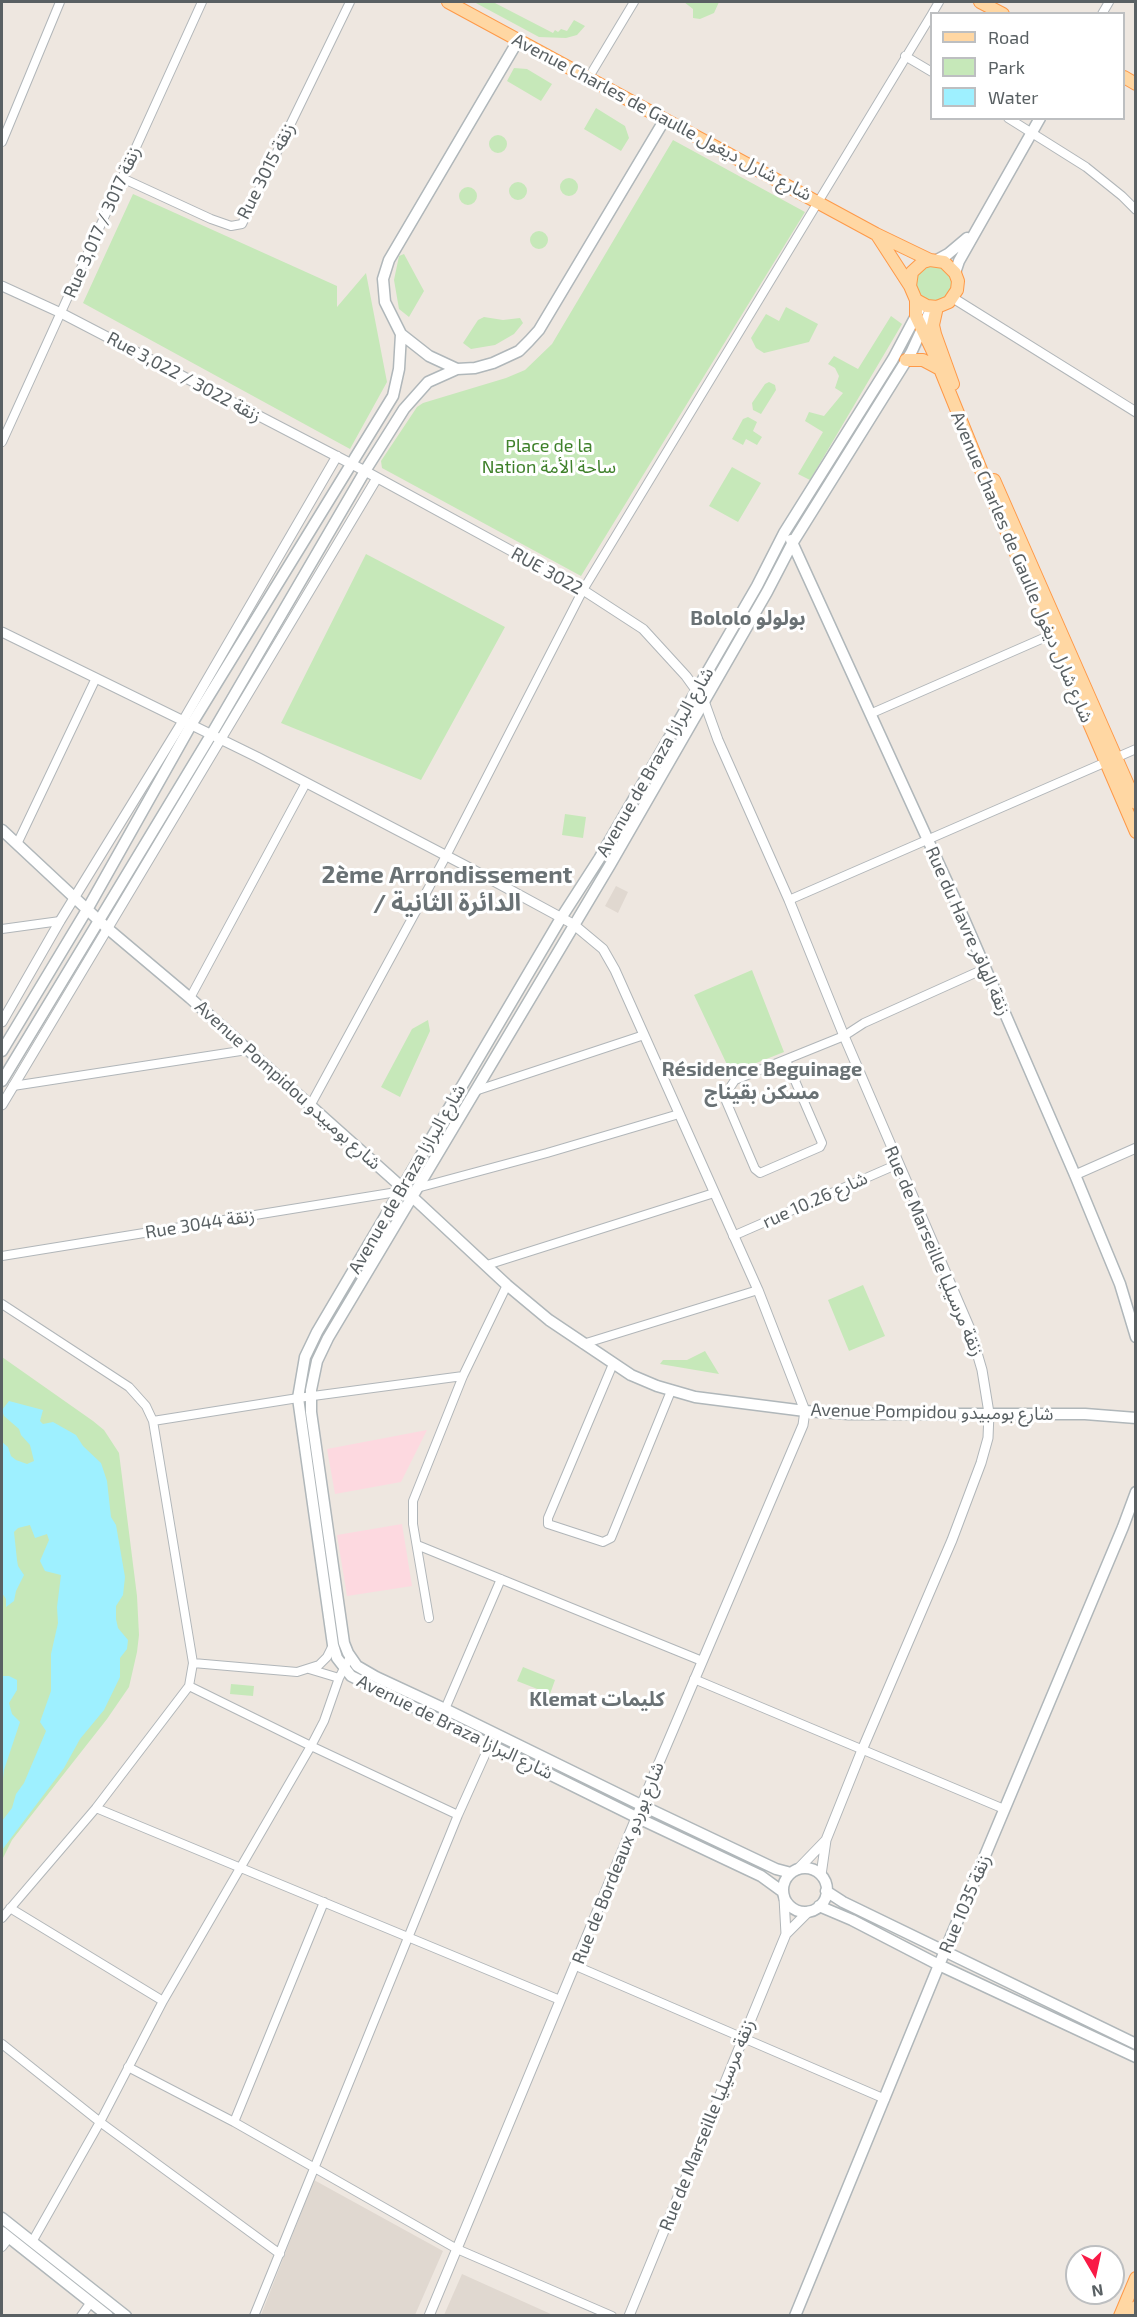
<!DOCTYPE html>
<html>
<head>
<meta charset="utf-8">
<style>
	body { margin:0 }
	#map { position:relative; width:1137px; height:2317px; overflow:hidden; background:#eee7e0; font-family:"Exo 2",sans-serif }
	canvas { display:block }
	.frame { position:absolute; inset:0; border:3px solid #596063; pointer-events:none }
	.legend { position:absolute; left:930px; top:12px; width:195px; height:108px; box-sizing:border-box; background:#fff; border:2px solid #bdbfc1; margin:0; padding:8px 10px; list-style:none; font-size:18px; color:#596063 }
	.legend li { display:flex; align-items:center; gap:12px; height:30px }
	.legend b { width:30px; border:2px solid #bdbfc1 }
	.north { position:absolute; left:1065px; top:2245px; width:60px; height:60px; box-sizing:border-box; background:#fff; border:2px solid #bdbfc1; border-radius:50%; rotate:171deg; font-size:16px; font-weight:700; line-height:24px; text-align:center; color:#596063 }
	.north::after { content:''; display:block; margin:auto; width:21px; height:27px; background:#f91a46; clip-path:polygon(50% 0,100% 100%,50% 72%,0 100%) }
</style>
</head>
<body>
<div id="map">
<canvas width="1137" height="2317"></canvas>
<div class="frame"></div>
<ul class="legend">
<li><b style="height:8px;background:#ffd7a3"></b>Road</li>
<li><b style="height:16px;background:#c6e8b9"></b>Park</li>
<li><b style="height:16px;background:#9ef0ff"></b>Water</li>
</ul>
<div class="north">N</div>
</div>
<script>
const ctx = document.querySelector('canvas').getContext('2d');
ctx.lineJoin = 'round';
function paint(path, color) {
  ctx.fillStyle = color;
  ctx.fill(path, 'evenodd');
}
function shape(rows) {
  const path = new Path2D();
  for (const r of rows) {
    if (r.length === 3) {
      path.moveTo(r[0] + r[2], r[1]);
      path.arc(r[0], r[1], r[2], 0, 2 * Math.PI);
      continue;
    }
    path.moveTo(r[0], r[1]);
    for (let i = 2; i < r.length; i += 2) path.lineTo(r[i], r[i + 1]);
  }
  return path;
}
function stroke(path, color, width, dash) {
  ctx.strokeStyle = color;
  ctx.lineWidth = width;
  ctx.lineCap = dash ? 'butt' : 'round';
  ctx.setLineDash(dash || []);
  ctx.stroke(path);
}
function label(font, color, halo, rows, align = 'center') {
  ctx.font = font + ' "Exo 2","Noto Sans Arabic",sans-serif';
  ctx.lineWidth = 6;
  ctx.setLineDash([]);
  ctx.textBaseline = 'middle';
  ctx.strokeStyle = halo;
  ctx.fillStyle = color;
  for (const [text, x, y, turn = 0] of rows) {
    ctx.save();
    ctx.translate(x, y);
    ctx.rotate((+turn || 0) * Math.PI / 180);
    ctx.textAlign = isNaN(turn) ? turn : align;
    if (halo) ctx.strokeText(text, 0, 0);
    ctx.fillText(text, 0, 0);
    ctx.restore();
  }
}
paint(shape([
	[616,886,628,892,618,913,605,906],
	[314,2180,443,2251,415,2315,261,2315],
	[462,2274,553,2315,444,2315]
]), '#e0d8d0');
paint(shape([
	[427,1430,401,1482,335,1494,327,1449],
	[402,1524,412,1586,347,1596,337,1535]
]), '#fdd9e0');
paint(shape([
	[474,2,493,2,553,33,555,30,558,32,561,29,567,31,574,20,585,26,577,35,566,38,539,37],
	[684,2,719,2,714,13,700,19,693,18,693,9],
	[514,68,527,69,552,84,541,101,507,81],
	[596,108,625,126,629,138,621,151,584,129],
	[498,144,9],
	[673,140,805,212,581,576,382,468,381,461,417,407,423,403,506,378,525,370,552,344],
	[569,187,9],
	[518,191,9],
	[468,196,9],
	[133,194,337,286,337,307,366,273,387,382,350,449,83,303],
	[539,240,9],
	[404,254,424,291,409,317,399,309,394,280,399,256],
	[934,283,19],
	[786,307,818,324,809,342,764,353,756,348,751,338,766,314,779,321],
	[891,316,902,324,810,480,798,474,823,432,805,421,809,412,824,416,843,393,835,388,839,376,835,368,828,364,834,356,858,369],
	[484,317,503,320,520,318,523,323,514,334,495,345,471,349,463,343,478,320],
	[769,382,775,385,776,390,761,414,753,410,752,403,765,384],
	[748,417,757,422,753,431,762,437,757,445,746,439,743,445,732,439,743,419],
	[732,467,761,483,738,522,709,506],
	[366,554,505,627,421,780,281,723],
	[565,814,586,817,583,838,562,835],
	[752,970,784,1052,731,1073,694,995],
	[428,1020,430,1031,400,1097,381,1087,412,1029],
	[863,1285,885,1336,849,1351,828,1300],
	[705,1351,719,1374,660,1364,663,1360,687,1360],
	[2,1357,93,1421,104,1430,119,1453,137,1596,139,1635,137,1652,129,1687,107,1719,12,1840,2,1860],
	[523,1667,555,1680,550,1694,517,1681],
	[231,1684,254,1686,253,1696,230,1694]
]), '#c6e8b9');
paint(shape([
	[9,1401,43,1410,40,1421,43,1424,53,1422,76,1435,83,1446,101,1463,107,1481,111,1517,116,1525,125,1577,123,1595,116,1606,116,1619,118,1628,128,1640,127,1649,120,1658,120,1677,104,1710,80,1739,64,1768,2,1850,2,1821,12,1808,16,1794,24,1783,46,1731,40,1722,51,1691,51,1654,58,1623,57,1607,61,1575,45,1571,40,1561,49,1540,47,1534,35,1538,30,1525,18,1528,14,1532,17,1560,18,1566,24,1575,16,1591,14,1601,6,1607,6,1599,2,1593,2,1442,8,1447,11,1456,16,1460,27,1464,34,1461,30,1445,21,1435,19,1429,4,1416,2,1410],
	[2,1676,9,1676,17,1680,17,1690,9,1703,12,1714,20,1722,4,1770,2,1788]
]), '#9ef0ff');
const minor = shape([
	[932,14,939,2],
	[1102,14,1109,2],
	[905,56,932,72],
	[589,77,634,2],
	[1008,118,1086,167,1122,196,1136,210],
	[2,142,60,2],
	[122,178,211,219,231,226,242,224,350,2],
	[2,442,202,2],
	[870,714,1055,633],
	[17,844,96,678],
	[789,900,1136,749],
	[2,929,60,921],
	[190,998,306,783],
	[786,1060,822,1143,820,1147,760,1173,755,1169,726,1101,727,1092,735,1080,844,1036,864,1023,984,969],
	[13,1086,247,1050],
	[475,1091,644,1035],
	[310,1106,446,856,583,590,932,14],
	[417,1188,547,1153,679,1114],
	[733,1236,898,1164],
	[2,1256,403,1191],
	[487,1265,714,1193],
	[2,1304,129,1387,146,1406,153,1421,193,1663,189,1686,96,1808,2,1918],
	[583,1344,758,1290],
	[613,1364,548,1518,548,1524,603,1542,611,1538,671,1391],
	[153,1421,298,1398,463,1376],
	[417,1545,702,1661],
	[429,1618,413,1524,413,1501,463,1376,507,1285],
	[193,1663,297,1672,319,1665,327,1657,333,1645],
	[309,1669,339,1678],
	[694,1679,1004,1809],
	[189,1686,311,1746,458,1815],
	[445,1709,501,1579],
	[96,1808,560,2000],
	[10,1908,163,2001],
	[576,1966,885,2099],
	[2,2044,100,2122,280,2254],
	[128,2067,234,2122,457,2249,612,2316],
	[234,2122,324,1902],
	[32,2242,100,2122,163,2001,311,1746,324,1721,339,1678,350,1657],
	[2,2247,9,2238],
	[81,2316,91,2302],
	[254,2316,458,1815,490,1744]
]);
const tertiary = shape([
	[2,286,61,313,365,471,583,590,643,629,686,676,704,701,718,740,789,900,844,1036,970,1329,982,1370,989,1413,988,1438,981,1463,952,1540,862,1750,826,1840,821,1875],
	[953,298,1136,412],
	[2,632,257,757,466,866,573,924,603,949,615,970,758,1290,805,1411,803,1425,653,1777,429,2316],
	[2,1022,60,921,183,721,337,456],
	[2,1105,377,478],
	[1075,1175,1136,1148],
	[798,1869,826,1840],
	[784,1898,786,1934],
	[629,2316,786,1934,809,1911]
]);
const secondary = shape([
	[937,260,948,254,967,238],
	[955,273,959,261,1040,118],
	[457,369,429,356,401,334,385,302,383,279,389,260,519,39],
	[791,540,964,919,1075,1175,1120,1284,1136,1337],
	[2,830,107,928,190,998,406,1191,507,1285,549,1320,631,1375,657,1386,695,1397,805,1411,849,1414,1085,1414,1136,1418],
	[2,1051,88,908,191,725,393,396,399,369,401,334],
	[2,1081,211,735,365,471,404,409,428,382,457,369,475,368,493,363,519,351,529,341,539,330,665,119],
	[805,1890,22],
	[791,1873,776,1869,641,1805,445,1709,376,1677,357,1666,348,1653,344,1643,311,1412,311,1390,317,1361,328,1338,610,865,767,592,793,542,911,353,932,307],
	[826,1891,843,1902,1136,2044],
	[783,1892,761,1876,636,1817,351,1676,337,1658,333,1645,298,1398,305,1357,317,1332,561,918,599,859,757,586,784,533,893,359,919,310],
	[819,1906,852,1920,939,1965,1136,2057],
	[2,2218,126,2316],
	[2,2232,108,2316],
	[795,2316,939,1965,1123,1527,1136,1492]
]);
const primary = shape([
	[448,2,876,234,930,260,944,262,955,273,958,281,957,290,949,302,937,307,927,306,916,300,910,286,912,272,923,262,930,260],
	[980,2,1003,14],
	[1124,77,1136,84],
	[877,235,910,286],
	[916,300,916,316,934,354,996,507,1136,832],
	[937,307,933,325,935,334,953,384],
	[906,360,923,360,938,368],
	[994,480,1136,803],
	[1120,2316,1136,2278],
	[1132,2316,1136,2307]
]);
stroke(minor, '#b1b6b9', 10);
stroke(tertiary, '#b1b6b9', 11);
stroke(secondary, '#b0b7ba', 13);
stroke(primary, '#fe9948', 14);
stroke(minor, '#fff', 8);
stroke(tertiary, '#fff', 9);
stroke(secondary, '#fff', 10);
stroke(primary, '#ffd7a3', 12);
label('18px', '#596063', '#fff', [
	["Avenue Charles de Gaulle شارع شارل ديغول",662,117,28],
	["Rue 3015 زنقة",266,171,-63],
	["Rue 3,017 / زنقة 3017",102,222,-66],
	["Rue 3,022 / زنقة 3022",184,377,28],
	["Avenue Charles de Gaulle شارع شارل ديغول",1022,567,67],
	["RUE 3022",547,571,29],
	["Avenue de Braza شارع البرازا",655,762,-60],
	["Rue du Havre زنقة الهافر",968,931,66],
	["Avenue Pompidou شارع بومبيدو",288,1085,42],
	["Avenue de Braza شارع البرازا",407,1179,-60],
	["rue 10.26 شارع",815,1200,-24],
	["Rue 3044 زنقة",200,1224,-9],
	["Rue de Marseille زنقة مرسيليا",934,1251,67],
	["Avenue Pompidou شارع بومبيدو",932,1412,1],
	["Avenue de Braza شارع البرازا",455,1727,26],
	["Rue de Bordeaux شارع بوردو",618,1863,-68],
	["Rue 1035 زنقة",965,1904,-67],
	["Rue de Marseille زنقة مرسيليا",707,2125,-68]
]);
label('18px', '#3f812b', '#fff', [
	["Place de la",549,446],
	["Nation ساحة الأمة",549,467]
]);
label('bold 20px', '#6a7275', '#fff', [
	["Bololo بولولو",748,618],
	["Résidence Beguinage",762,1069],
	["مسكن بقيناج",762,1092],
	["Klemat كليمات",597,1699]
]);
label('bold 24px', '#6a7275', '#fff', [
	["2ème Arrondissement",447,875],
	["/ الدائرة الثانية",447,903]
]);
</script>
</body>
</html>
